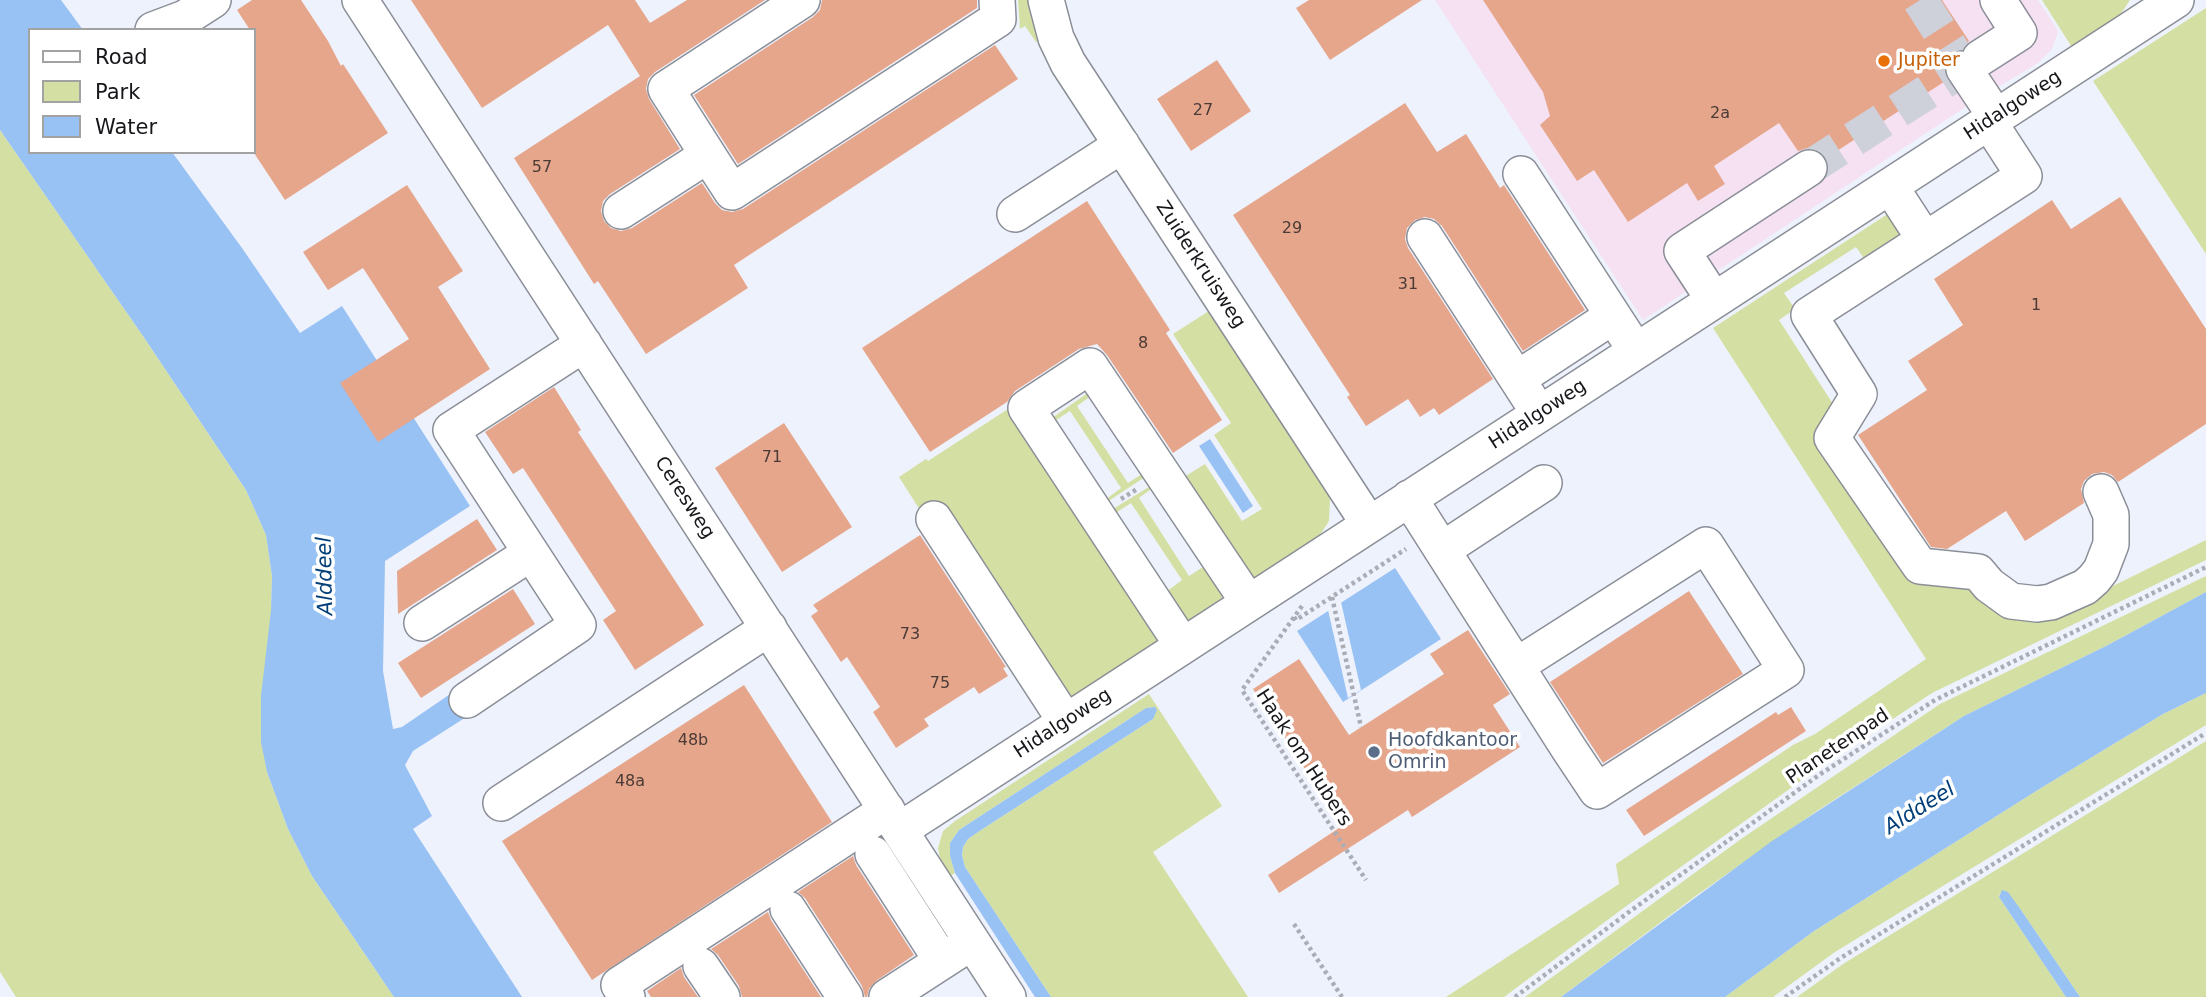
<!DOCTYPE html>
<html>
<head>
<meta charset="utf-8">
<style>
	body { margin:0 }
	#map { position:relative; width:2206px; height:997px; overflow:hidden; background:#eef2fc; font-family:"DejaVu Sans",sans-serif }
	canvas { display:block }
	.legend { position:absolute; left:28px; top:28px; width:228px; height:126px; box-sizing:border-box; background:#fff; border:2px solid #a2a2a3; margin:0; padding:9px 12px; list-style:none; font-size:21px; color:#16171a }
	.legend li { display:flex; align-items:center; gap:14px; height:35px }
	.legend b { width:35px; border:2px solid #a2a2a3 }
</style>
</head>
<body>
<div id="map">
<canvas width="2206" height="997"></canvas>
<ul class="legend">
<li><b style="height:9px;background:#fff"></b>Road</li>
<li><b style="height:19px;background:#d4e0a3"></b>Park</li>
<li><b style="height:19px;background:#98c1f4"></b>Water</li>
</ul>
</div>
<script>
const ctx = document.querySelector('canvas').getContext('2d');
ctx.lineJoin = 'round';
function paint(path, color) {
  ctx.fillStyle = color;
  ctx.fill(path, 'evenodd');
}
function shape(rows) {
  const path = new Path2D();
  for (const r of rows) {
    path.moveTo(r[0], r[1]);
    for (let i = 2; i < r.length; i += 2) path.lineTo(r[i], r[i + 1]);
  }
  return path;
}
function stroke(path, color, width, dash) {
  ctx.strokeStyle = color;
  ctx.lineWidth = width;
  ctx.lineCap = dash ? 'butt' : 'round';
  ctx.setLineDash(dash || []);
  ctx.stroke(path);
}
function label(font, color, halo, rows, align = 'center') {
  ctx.font = font + ' "DejaVu Sans",sans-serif';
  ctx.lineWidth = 7;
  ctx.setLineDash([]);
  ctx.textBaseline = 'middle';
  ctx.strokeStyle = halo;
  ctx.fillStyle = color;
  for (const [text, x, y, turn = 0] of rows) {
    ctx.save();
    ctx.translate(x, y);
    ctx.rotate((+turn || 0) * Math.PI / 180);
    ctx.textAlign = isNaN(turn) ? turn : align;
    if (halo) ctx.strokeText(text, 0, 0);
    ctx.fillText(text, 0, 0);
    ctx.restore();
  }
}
paint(shape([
	[1435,0,2038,0,2058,31,2052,49,2038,63,1973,102,1643,320]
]), '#f5e1f2');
paint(shape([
	[1018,0,1031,0,1041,39,1036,42,1025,26,1020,29],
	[2042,0,2130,0,2118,18,2073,49],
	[2206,8,2206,254,2093,81],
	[0,130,143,336,246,490,266,535,272,576,267,772,288,829,312,876,394,997,16,997,0,972],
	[1886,215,1890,216,1901,234,1899,239,1867,263,1856,247,1784,293,1795,309,1779,320,1948,583,1965,572,2046,619,2206,540,2206,560,1932,693,1816,770,1625,907,1504,997,1446,997,1619,884,1616,864,1793,745,1815,734,1926,659,1713,328],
	[1212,309,1328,491,1330,500,1329,521,1318,538,1255,579,1252,578,1184,477,1205,464,1242,521,1262,509,1214,435,1231,423,1173,334],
	[1089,392,1094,394,1077,406,1128,483,1145,472,1145,477,1107,502,1105,500,1121,488,1070,411,1053,422,1052,418],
	[1008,409,1157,636,1158,642,1071,701,925,518,899,477,926,459,928,461],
	[1152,485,1154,487,1139,498,1189,576,1206,565,1224,596,1224,600,1189,622,1186,621,1166,592,1182,580,1131,503,1114,514,1113,509],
	[2206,576,2206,592,2108,645,1964,716,1817,811,1697,895,1561,997,1525,997,1741,839,1940,704],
	[2206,693,2206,725,1835,952,1773,997,1725,997,1814,931,2041,788,2163,714],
	[1149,694,1222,806,1153,852,1248,997,1051,997,965,867,962,855,963,847,968,839,981,830,1153,719,1155,707,1146,708,959,830,950,843,950,856,955,873,949,877,941,864,938,848,943,831,955,821],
	[2206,741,2206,997,2080,997,2021,910,2000,893,1999,897,2066,997,1797,997,1843,964]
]), '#d4e0a3');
paint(shape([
	[0,0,61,0,83,30,30,30,30,152,172,152,242,248,300,333,342,306,470,506,385,561,383,671,393,729,402,727,459,688,474,712,413,751,405,765,432,816,413,829,522,997,394,997,312,876,288,829,267,772,261,742,261,696,271,610,272,576,266,535,246,490,143,336,0,130],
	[1210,439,1253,506,1243,513,1199,446],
	[1395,568,1441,639,1343,702,1297,631],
	[2206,592,2206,693,2163,714,2041,788,1814,931,1725,997,1561,997,1772,841,1964,716,2108,645],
	[1155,707,1157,710,1153,719,981,830,968,839,963,847,962,855,965,867,1051,997,1035,997,955,873,950,856,950,843,959,830,1146,708],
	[2002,890,2008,892,2021,910,2080,997,2066,997,1999,897]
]), '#98c1f4');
paint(shape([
	[1341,602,1361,690,1348,698,1328,610]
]), '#eef2fc');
paint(shape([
	[252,0,301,0,328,41,341,66,343,64,388,133,285,200,254,153,254,30,250,30,237,10],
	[411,0,635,0,650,23,687,0,765,0,655,72,648,79,646,89,649,99,680,149,610,194,603,201,601,211,604,221,611,228,621,231,632,228,702,183,715,203,722,210,732,212,743,209,995,45,1018,79,734,265,748,288,646,354,598,281,594,284,514,158,640,76,608,25,482,108],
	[822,0,977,0,977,8,738,164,694,95,813,17,820,10],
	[1309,0,1422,0,1330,60,1296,8],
	[1483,0,1942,0,1969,41,1962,49,1952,53,1946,60,1944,70,1947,80,1826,158,1817,150,1807,148,1798,151,1779,123,1714,166,1725,184,1698,201,1687,183,1628,222,1594,170,1577,181,1550,140,1540,125,1550,116,1543,92],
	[1217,60,1251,111,1191,151,1157,99],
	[1405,103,1437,152,1466,134,1500,188,1504,185,1585,310,1523,351,1442,226,1434,219,1425,217,1415,220,1407,228,1405,239,1408,248,1493,379,1439,415,1434,408,1420,417,1408,399,1366,426,1347,397,1350,395,1233,215],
	[407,185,463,271,438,287,490,369,378,442,340,383,409,339,363,268,328,290,303,252],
	[2120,197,2206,329,2206,424,2118,482,2112,475,2104,472,2092,474,2084,481,2081,489,2084,503,2025,541,2006,511,1947,549,1931,547,1858,435,1927,390,1908,361,1963,325,1934,279,2052,200,2071,229],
	[1087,201,1170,330,1166,333,1222,420,1173,453,1107,355,1097,344,1079,349,1015,391,1007,402,930,452,862,348],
	[554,387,581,430,578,432,704,625,635,670,603,620,616,611,523,468,513,474,485,432],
	[784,423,852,527,782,572,715,468],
	[477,519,497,550,398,614,397,571],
	[920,535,1006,667,1003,668,1008,676,979,694,974,687,924,719,929,726,896,748,873,712,880,707,847,657,841,662,811,616,818,611,813,605],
	[513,589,535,624,421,698,398,663],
	[1689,591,1743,674,1603,763,1550,682],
	[1468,630,1510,694,1493,705,1520,747,1412,817,1408,810,1279,893,1268,875,1342,826,1253,689,1299,659,1349,735,1444,674,1430,654],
	[744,685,832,822,592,980,502,841],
	[1791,707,1806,731,1644,836,1626,810,1776,712,1778,715],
	[853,856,856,865,914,955,876,981,869,989,867,997,865,997,862,986,805,898,798,892],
	[768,912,771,920,821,997,742,997,739,986,718,955,711,949],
	[681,968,684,977,698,997,651,997,647,991]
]), '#e6a68c');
stroke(shape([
	[1920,0,1964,69],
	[1809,168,1980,58]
]), '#ced1da', 35, [35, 18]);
const minor = shape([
	[360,0,1008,997],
	[1046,0,1056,38,1068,63,1369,524],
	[153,30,185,18,213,0],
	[1980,58,2019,33,1998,0],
	[1964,69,1996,117],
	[1989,122,2024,176,1809,315,1859,394,1832,438,1920,566,1978,572,1989,585,2011,601,2037,604,2051,602,2085,587,2094,579,2101,570,2111,544,2111,515,2101,492],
	[708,155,666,89,802,0],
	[1521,174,1636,351],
	[1890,186,1925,240],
	[621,211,708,155,732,192,998,19,997,0],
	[1015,214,1122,145],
	[1425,237,1539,413],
	[1714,300,1682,251,1809,168],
	[1517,379,1613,316],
	[1409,498,1442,550,1569,749,1597,791,1786,670,1706,545,1516,666],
	[934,519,1066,722],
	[1442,550,1544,483],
	[422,623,531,553],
	[1183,646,1026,408,1090,366,1249,603],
	[467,700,578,625,451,430,584,344],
	[501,803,769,628],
	[900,830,2176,0],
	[873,854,942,961],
	[788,909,845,997],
	[701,966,722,997],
	[627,997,619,985,887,810],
	[887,997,961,949]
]);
stroke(minor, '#8a8e97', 38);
stroke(shape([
	[1121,499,1137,489],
	[1332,597,1361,727],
	[1302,606,1242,690,1366,880],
	[1294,617,1296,620,1406,549],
	[1294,924,1342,997],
	[1515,997,1629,912,1819,775,1935,700,2206,567],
	[1785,997,1839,959,2206,733]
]), '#aaadb5', 4.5, [3.5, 3.5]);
stroke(minor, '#fff', 35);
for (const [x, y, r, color] of [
	[1884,61,7,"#e8710a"],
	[1374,752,7,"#5c6f8a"]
]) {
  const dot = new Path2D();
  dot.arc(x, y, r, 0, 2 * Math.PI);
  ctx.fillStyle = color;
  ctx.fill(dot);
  stroke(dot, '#fff', 2.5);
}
label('16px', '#4a3b36', null, [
	["27",1203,111],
	["2a",1720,114],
	["57",542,168],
	["29",1292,229],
	["31",1408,285],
	["1",2036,306],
	["8",1143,344],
	["71",772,458],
	["73",910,635],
	["75",940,684],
	["48b",693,741],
	["48a",630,782]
]);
label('19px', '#c56008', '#fff', [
	["Jupiter",1898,61]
], 'left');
label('19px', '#16171a', '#fff', [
	["Hidalgoweg",2013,106,-33],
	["Zuiderkruisweg",1200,265,57],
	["Hidalgoweg",1538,415,-33],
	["Ceresweg",684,498,57],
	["Hidalgoweg",1063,724,-33],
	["Planetenpad",1838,747,-34],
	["Haak om Hubers",1303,758,57]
]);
label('19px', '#4e5e75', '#fff', [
	["Hoofdkantoor",1388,741],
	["Omrin",1388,763]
], 'left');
label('italic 21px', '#023f79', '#fff', [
	["Alddeel",326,576,-91],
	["Alddeel",1920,809,-32]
]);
</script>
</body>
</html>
